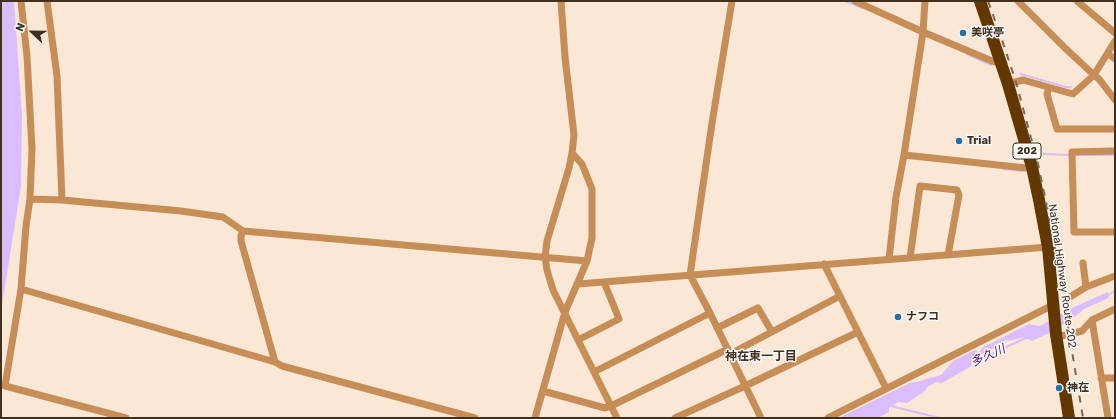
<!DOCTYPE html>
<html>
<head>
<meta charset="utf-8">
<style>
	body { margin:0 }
	#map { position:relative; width:1116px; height:419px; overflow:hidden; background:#fae7d6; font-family:Rubik,sans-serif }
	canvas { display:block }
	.frame { position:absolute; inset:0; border:2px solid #42301f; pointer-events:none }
	.north { position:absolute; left:12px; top:12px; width:40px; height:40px; -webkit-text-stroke:3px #f8f8f8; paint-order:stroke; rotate:292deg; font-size:11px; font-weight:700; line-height:16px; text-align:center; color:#42301f }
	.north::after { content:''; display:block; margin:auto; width:14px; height:18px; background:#42301f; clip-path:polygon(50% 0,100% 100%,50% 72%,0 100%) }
</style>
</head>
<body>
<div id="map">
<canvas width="1116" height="419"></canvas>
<div class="frame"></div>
<div class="north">N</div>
</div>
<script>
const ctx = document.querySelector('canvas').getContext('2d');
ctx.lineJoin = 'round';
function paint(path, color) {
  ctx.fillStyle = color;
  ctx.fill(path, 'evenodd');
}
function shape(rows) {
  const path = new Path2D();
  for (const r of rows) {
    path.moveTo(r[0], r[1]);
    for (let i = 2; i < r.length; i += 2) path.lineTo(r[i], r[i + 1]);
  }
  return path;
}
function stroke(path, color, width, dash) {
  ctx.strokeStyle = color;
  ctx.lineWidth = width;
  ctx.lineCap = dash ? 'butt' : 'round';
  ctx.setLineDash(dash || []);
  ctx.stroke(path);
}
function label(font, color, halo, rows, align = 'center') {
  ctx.font = font + ' Rubik,"Noto Sans JP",sans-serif';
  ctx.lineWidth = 3;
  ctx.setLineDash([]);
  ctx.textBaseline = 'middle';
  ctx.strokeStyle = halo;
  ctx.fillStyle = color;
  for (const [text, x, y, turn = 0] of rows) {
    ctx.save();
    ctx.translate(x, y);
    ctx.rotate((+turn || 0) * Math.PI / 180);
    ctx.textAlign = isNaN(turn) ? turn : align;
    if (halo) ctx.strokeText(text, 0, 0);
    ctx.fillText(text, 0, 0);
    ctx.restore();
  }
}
paint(shape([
	[1,1,14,1,22,115,21,186,1,311],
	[1108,292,1109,298,1084,309,1072,319,1045,335,1032,341,1024,337,1013,340,1003,341,996,344,994,348,990,350,975,358,970,367,942,383,936,382,927,387,925,391,907,403,898,402,889,408,889,412,878,418,839,418,910,383,921,381,928,378,934,377,941,375,953,361,975,350,978,352,981,350,982,348,1029,324,1040,326,1070,309]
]), '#dabcff');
stroke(shape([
	[846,1,862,8],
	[967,54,991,65],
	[1020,74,1066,87,1071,87],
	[1044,154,1071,155],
	[1075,155,1115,155],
	[1003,169,1022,171],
	[1108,295,1115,291],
	[970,364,1028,337],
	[891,406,940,418]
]), '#dabcff', 2);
stroke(shape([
	[21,1,27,56,32,149,30,199,26,226,21,289,5,386,126,418],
	[47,1,57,76,62,200],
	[561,1,565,57,574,135,572,153,569,168,547,241,545,257,547,270,553,290,617,418],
	[732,1,712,123,690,275,710,313,761,418],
	[855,1,923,32,992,61,1000,63],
	[925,1,923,32,904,155,1026,168,1032,167],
	[1018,1,1065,48,1094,75,1099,79,1115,100],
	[1077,1,1115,33],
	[1108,54,1115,59],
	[1008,84,1023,80,1073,94,1094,75,1115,41],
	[1049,88,1047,94,1057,129,1115,129],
	[1115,151,1072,152,1074,232,1115,232],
	[30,199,62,200,181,211,223,217,243,231,587,261],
	[243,231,241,236,241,241,275,362],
	[910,258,920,186,957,190,959,195,948,255],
	[889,259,896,197,904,155],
	[1083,263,1086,287],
	[824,264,886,388],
	[578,284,1048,247],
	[21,289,275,362,282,366,475,418],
	[1070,297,1086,287,1115,276],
	[717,328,758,308,772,332],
	[1057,337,1082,331,1092,320],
	[578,340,619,319,604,282],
	[730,354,840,296],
	[594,372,710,313],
	[1101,378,1115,378],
	[543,391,605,408,611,406,728,349],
	[535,418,565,312,587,261,592,238,592,189,582,164,572,153],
	[675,418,745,386,858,332],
	[828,418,1053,305],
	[1108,418,1092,320,1115,309]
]), '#c68e56', 7);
stroke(shape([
	[980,1,1008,84,1032,167,1039,200,1048,247,1056,334,1069,418]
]), '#633800', 12);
stroke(shape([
	[988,1,1002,40,1016,82,1038,164,1052,230,1083,418]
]), '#7b6958', 2, [7, 7]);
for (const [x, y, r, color] of [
	[963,33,4,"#286ea3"],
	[959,141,4,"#286ea3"],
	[898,317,4,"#286ea3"],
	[1059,388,4,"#286ea3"]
]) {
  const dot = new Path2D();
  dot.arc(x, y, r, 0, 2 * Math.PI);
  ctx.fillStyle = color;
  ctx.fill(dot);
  stroke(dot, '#f8f8f8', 1.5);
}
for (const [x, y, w] of [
	[1027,151,28]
]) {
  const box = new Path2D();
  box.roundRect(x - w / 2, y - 8, w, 16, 3);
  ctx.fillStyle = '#f8f8f8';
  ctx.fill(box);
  stroke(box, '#42301f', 1);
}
label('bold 10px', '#42301f', null, [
	["202",1027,151]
]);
label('bold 11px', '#42301f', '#f8f8f8', [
	["美咲亭",971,33],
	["Trial",967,141],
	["ナフコ",906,317],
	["神在",1067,388]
], 'left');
label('11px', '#42301f', '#f8f8f8', [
	["National Highway Route 202",1062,276,82]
]);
label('italic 12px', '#4a1274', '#f8f8f8', [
	["多久川",988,356,-24]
]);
label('bold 12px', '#42301f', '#f8f8f8', [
	["神在東一丁目",761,357]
]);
</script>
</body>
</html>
